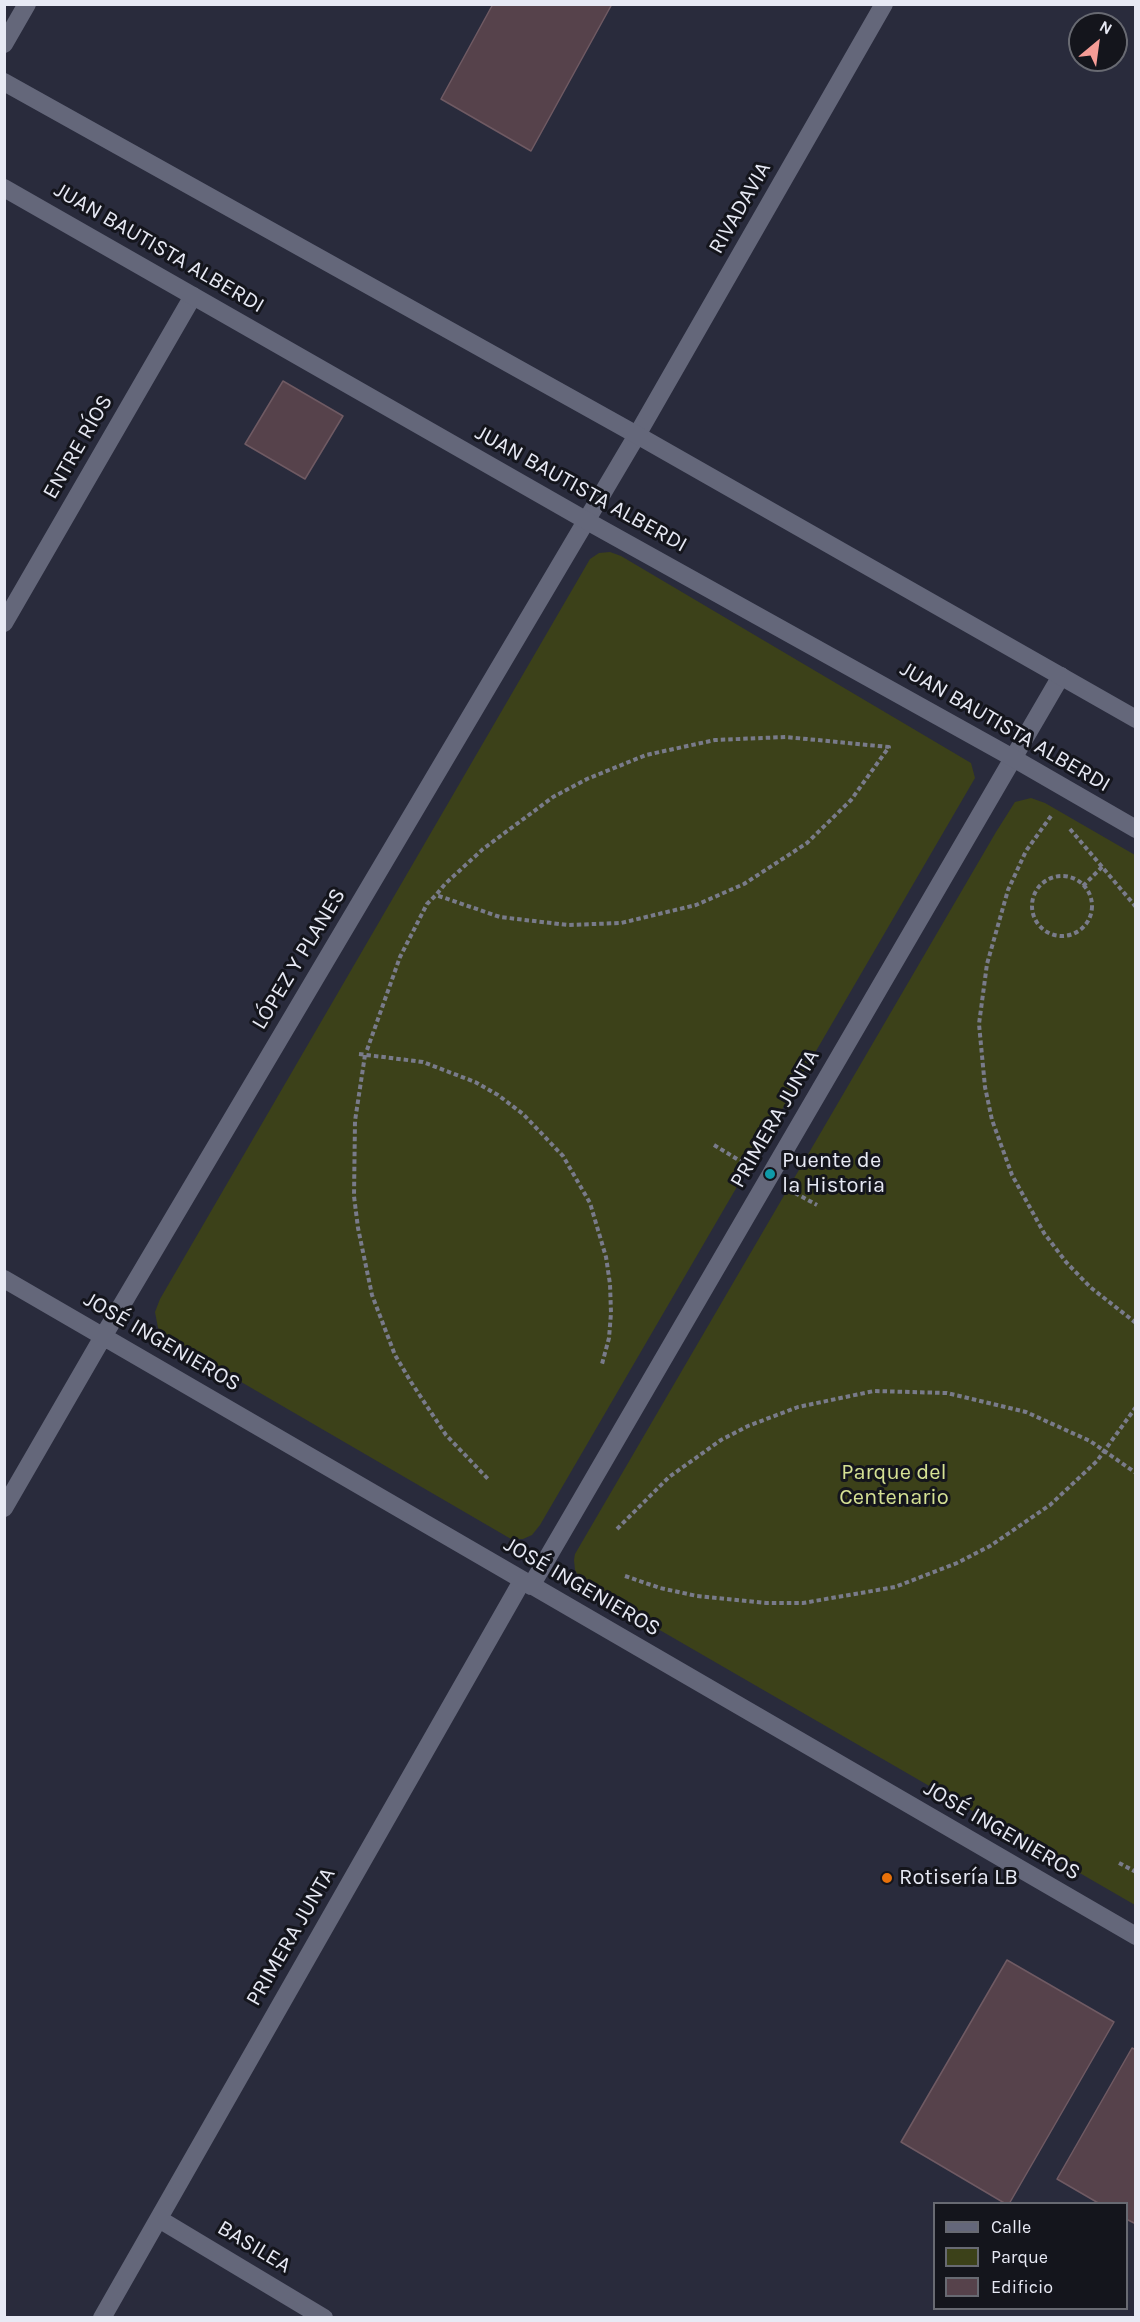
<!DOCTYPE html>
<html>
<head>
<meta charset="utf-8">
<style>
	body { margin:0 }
	#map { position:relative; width:1140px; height:2322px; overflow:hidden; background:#292b3c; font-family:Karla,sans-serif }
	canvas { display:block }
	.frame { position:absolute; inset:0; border:6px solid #e7e9f4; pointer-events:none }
	.legend { position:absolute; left:933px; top:2202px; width:195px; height:108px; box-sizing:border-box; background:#14151c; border:2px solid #686a72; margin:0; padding:8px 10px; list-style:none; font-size:18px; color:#e7e9f4 }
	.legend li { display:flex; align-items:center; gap:12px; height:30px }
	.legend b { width:30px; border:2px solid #686a72 }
	.north { position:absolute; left:1068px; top:12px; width:60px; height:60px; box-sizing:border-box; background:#14151c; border:2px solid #686a72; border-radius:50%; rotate:29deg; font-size:16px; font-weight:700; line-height:24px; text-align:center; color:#e7e9f4 }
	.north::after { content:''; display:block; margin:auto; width:21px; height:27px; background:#f59c96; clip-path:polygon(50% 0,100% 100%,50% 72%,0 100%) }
</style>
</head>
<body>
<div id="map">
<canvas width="1140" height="2322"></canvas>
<div class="frame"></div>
<ul class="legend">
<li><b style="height:8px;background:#64677a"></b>Calle</li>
<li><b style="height:16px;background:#3c4119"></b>Parque</li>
<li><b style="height:16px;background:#56424b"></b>Edificio</li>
</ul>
<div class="north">N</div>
</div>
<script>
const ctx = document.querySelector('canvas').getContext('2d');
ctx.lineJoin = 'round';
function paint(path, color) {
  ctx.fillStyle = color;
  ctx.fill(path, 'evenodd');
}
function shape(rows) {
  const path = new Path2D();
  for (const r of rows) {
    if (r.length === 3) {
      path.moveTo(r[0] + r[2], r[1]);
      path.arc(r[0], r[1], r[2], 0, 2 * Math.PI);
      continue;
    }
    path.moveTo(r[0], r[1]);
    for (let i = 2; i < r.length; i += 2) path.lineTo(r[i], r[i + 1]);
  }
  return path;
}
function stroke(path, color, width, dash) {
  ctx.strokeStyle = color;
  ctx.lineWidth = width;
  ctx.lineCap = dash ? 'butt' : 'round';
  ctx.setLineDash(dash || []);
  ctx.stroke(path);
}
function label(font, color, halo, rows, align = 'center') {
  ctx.font = font + ' Karla,sans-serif';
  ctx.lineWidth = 6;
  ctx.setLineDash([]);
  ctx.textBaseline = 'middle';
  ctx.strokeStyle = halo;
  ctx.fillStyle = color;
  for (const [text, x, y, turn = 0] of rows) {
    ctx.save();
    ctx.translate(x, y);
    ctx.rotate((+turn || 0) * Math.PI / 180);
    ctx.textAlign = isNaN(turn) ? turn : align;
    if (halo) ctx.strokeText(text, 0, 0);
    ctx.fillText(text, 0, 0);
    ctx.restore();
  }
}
paint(shape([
	[610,552,621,556,971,763,975,778,540,1525,532,1535,523,1539,511,1539,169,1340,158,1328,155,1312,160,1299,590,559,599,553],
	[1031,798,1045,803,1135,855,1135,1905,594,1592,584,1585,575,1570,574,1560,575,1554,996,832,1015,802]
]), '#3c4119');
const building = shape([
	[493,4,612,4,531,151,441,99,493,4],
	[283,381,343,416,305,479,245,444,283,381],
	[1007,1960,1114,2022,1009,2204,1006,2204,901,2142,1007,1960],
	[1132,2048,1136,2050,1136,2224,1126,2219,1126,2204,1100,2204,1057,2179,1132,2048]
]);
paint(building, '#56424b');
stroke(building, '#6f5a63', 1.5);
stroke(shape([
	[1051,816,1026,851,1008,890,987,964,979,1024,985,1087,992,1120,1012,1175,1044,1233,1066,1262,1090,1287,1136,1323],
	[1070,829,1136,907],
	[1062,906,30],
	[1083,886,1103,866],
	[367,1050,400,957,427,904,436,895,445,884,483,849,553,797,587,779,646,755,715,740,786,737,889,747,851,800,807,843,744,884,696,905,621,923,568,925,500,917,436,895],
	[359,1054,423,1062,475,1082,498,1095,523,1114,563,1156,590,1203,606,1257,610,1284,611,1313,609,1338,602,1364],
	[365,1055,355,1121,354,1196,358,1228,372,1295,395,1355,411,1382,446,1435,488,1479],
	[714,1145,742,1162],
	[795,1193,817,1205],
	[617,1529,669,1477,721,1440,748,1426,798,1407,874,1391,947,1393,1026,1412,1090,1441,1136,1473],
	[625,1576,660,1588,697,1596,766,1603,803,1603,895,1587,957,1563,990,1546,1050,1505,1097,1461,1136,1407],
	[1119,1863,1136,1872]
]), '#797b8a', 4, [4.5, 3]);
stroke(shape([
	[4,44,27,4],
	[4,623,193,296],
	[4,1279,1136,1936],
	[4,1508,104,1335,637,435,884,4],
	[531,1586,1061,676],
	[159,2219,324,2318],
	[102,2318,522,1581]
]), '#64677a', 18);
stroke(shape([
	[4,82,637,435,1136,719],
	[4,188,587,521,1013,758,1136,829]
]), '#64677a', 18);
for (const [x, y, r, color] of [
	[770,1174,6,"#0f9aa8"],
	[887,1878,6,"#e8710a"]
]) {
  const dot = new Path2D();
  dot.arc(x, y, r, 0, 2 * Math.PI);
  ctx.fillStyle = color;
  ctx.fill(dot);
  stroke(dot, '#14151c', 2);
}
label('22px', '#e7e9f4', '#14151c', [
	["RIVADAVIA",740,208,-60],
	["JUAN BAUTISTA ALBERDI",159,248,30],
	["ENTRE RÍOS",78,447,-60],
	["JUAN BAUTISTA ALBERDI",581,489,29],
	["JUAN BAUTISTA ALBERDI",1005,727,30],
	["LÓPEZ Y PLANES",299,959,-59],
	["PRIMERA JUNTA",775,1119,-60],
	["JOSÉ INGENIEROS",162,1342,30],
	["JOSÉ INGENIEROS",582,1587,30],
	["JOSÉ INGENIEROS",1002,1831,30],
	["PRIMERA JUNTA",291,1937,-60],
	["BASILEA",254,2247,31]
]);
label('22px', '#e7e9f4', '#14151c', [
	["Puente de",782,1161],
	["la Historia",782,1186],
	["Rotisería LB",899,1878]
], 'left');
label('22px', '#d5e194', '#14151c', [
	["Parque del",894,1473],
	["Centenario",894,1498]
]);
</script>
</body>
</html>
